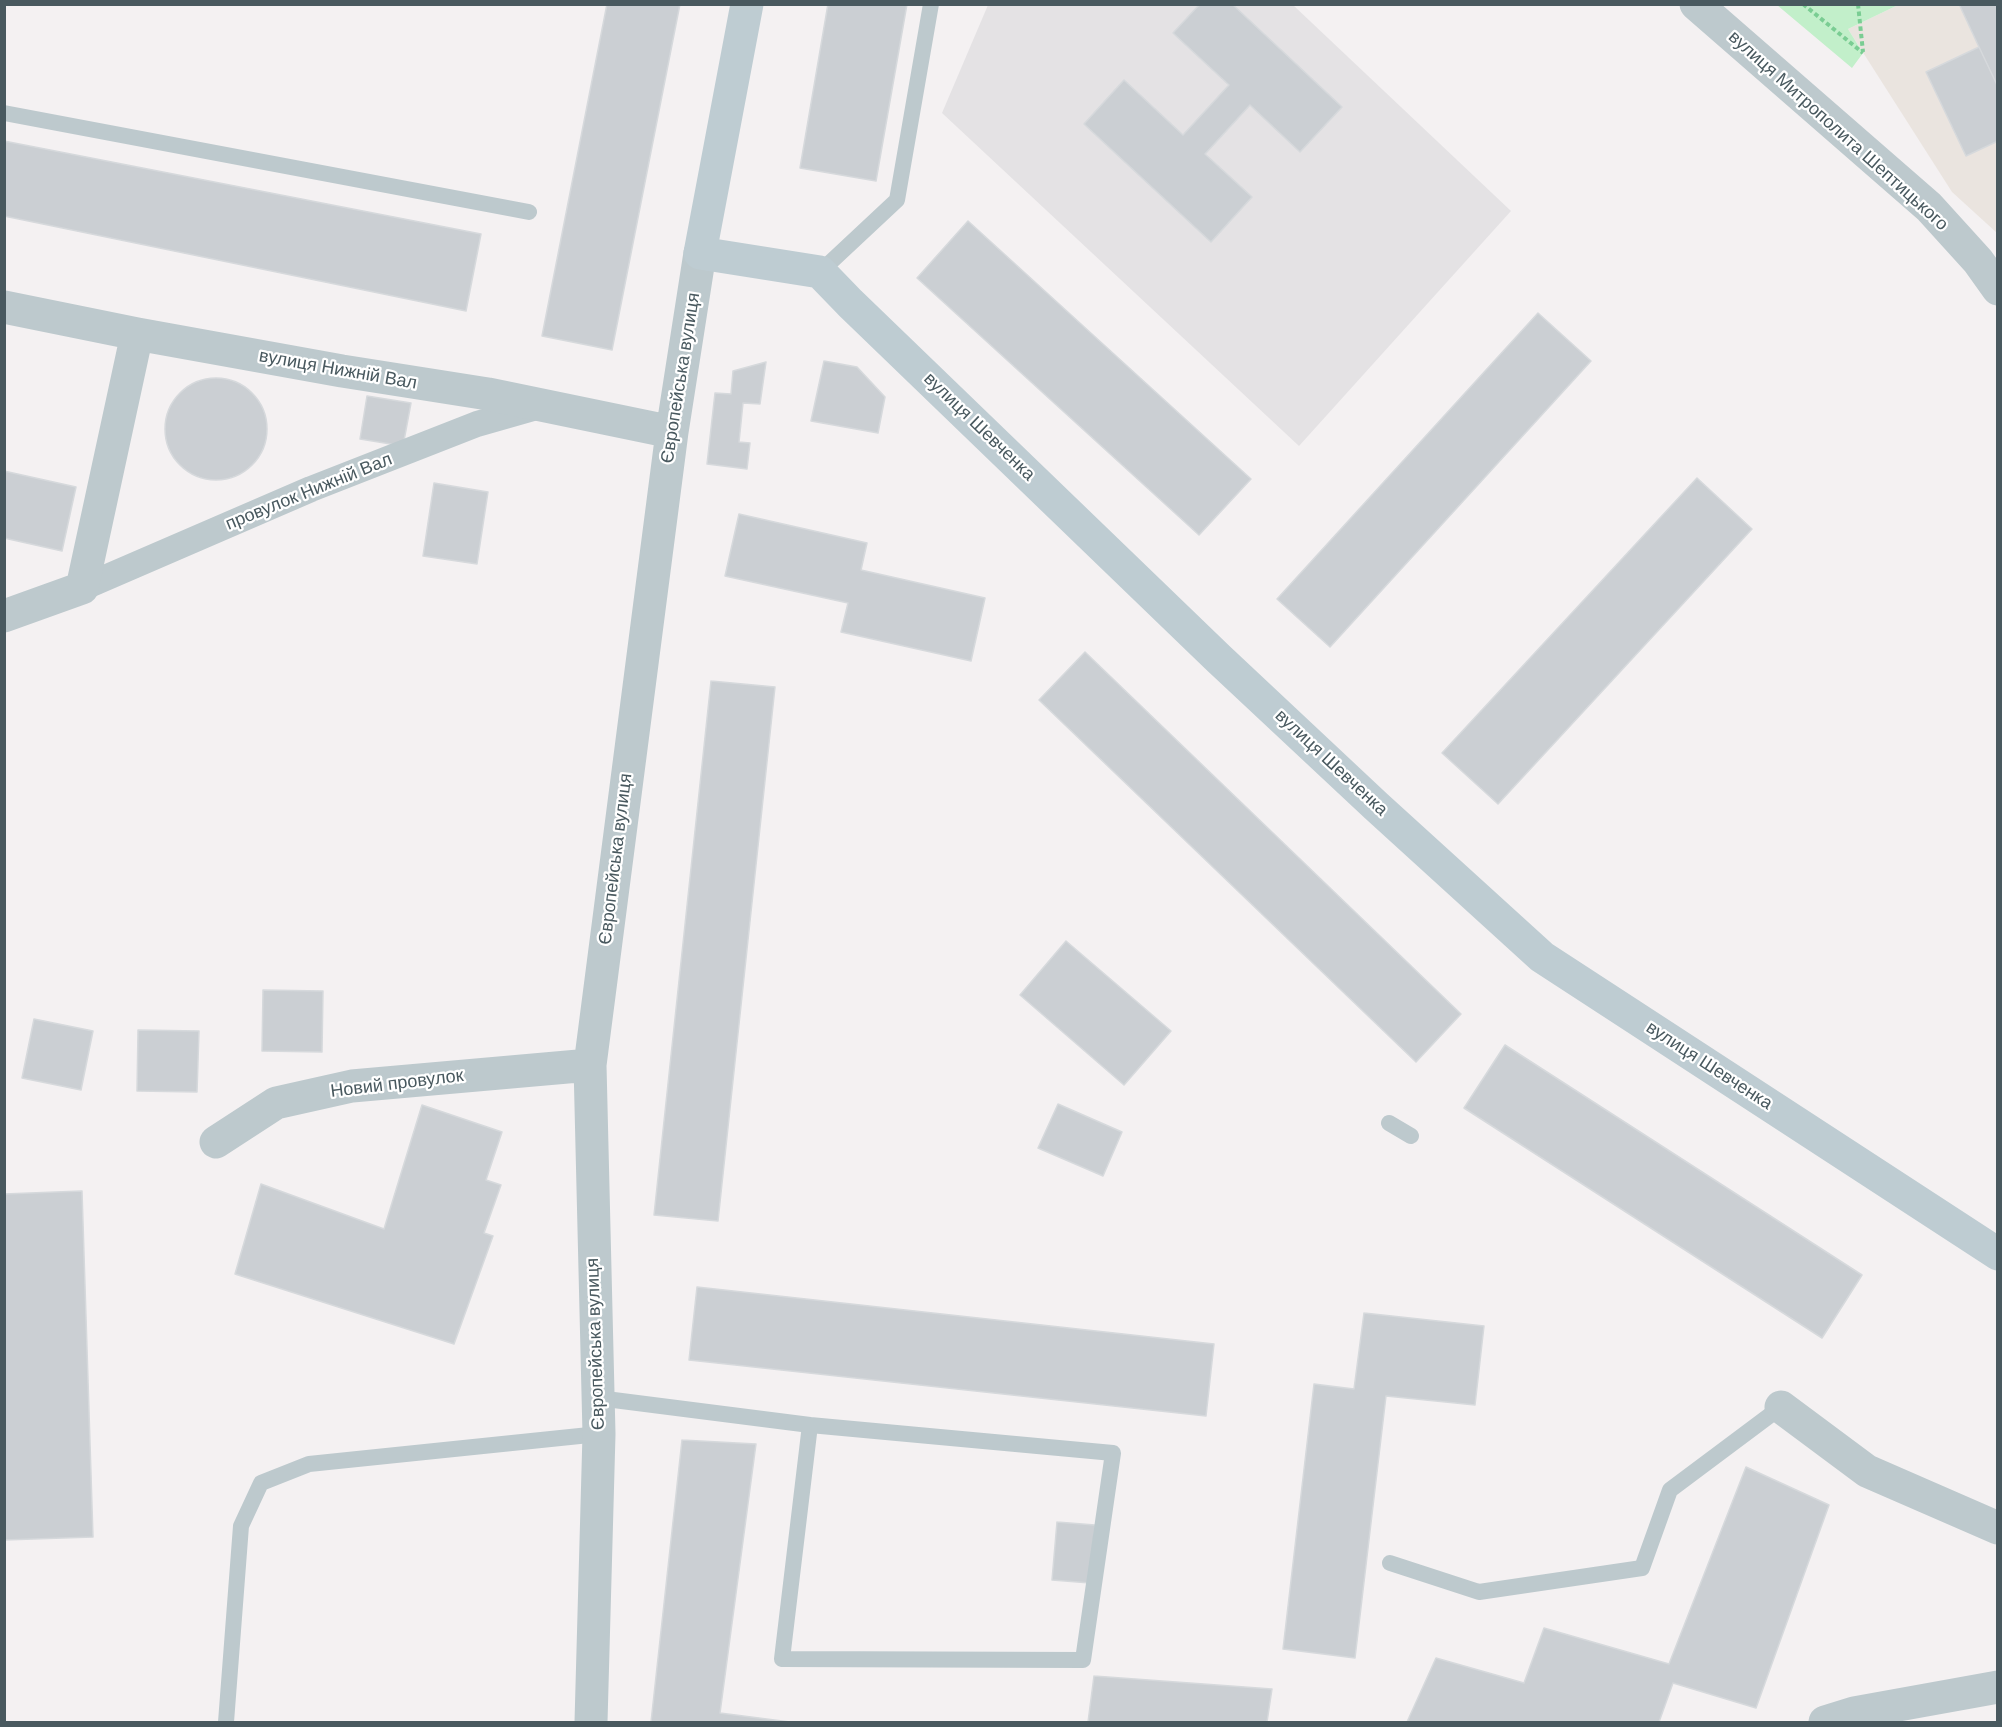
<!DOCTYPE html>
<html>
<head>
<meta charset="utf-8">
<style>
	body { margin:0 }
	#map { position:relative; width:2002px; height:1727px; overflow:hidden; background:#f4f1f2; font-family:Helvetica,sans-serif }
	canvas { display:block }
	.frame { position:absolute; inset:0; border:6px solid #49595f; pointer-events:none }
</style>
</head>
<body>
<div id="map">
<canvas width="2002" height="1727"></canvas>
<div class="frame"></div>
</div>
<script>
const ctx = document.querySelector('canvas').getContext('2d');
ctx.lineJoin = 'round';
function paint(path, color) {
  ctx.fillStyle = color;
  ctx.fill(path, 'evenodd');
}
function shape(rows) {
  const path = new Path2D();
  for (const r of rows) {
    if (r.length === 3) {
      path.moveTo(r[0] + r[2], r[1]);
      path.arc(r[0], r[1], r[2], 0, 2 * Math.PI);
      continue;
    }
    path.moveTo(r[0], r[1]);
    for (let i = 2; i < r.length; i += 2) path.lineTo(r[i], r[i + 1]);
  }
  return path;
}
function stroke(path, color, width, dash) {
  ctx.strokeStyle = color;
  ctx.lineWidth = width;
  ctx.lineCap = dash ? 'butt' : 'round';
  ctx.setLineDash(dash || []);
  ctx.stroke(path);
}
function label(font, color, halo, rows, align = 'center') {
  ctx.font = font + ' Helvetica,sans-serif';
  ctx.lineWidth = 4.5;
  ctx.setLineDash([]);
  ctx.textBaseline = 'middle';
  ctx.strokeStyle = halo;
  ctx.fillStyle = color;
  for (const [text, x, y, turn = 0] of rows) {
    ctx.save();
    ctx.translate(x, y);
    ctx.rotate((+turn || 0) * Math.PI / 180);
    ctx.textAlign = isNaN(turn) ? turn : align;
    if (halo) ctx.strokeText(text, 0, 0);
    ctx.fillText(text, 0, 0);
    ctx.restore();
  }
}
paint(shape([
	[1898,5,1997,5,1997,233,1952,192,1848,29]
]), '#eae4df');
paint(shape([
	[988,5,1293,5,1511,211,1299,446,942,113]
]), '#e4e2e4');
paint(shape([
	[1777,5,1898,5,1848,29,1863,53,1852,68]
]), '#c2efca');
const building = shape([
	[607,4,680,4,612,350,542,336,607,4],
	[828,4,907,4,876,181,800,168,828,4],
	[1200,4,1232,4,1342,107,1300,152,1250,105,1205,154,1252,197,1211,242,1084,124,1124,80,1183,135,1229,85,1173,33,1200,4],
	[1959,4,1998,4,1998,87,1979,47,1959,4],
	[1979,47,1998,87,1998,141,1966,156,1926,72,1979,47],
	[4,141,481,234,466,311,4,216,4,141],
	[968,221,1251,479,1199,535,917,278,968,221],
	[1538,313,1591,361,1330,647,1277,599,1538,313],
	[824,361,857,367,885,397,878,433,811,421,824,361],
	[766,362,760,404,743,403,739,442,750,443,747,469,707,464,715,393,731,394,733,371,766,362],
	[216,429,51],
	[367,396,411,403,403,446,360,439,367,396],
	[4,471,76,487,62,551,4,538,4,471],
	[1697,478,1752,529,1498,804,1442,753,1697,478],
	[434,483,488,492,477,564,423,556,434,483],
	[739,514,867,543,861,570,985,598,971,661,841,632,848,603,725,576,739,514],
	[1085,652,1461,1014,1416,1062,1039,700,1085,652],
	[711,681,775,687,718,1221,654,1215,711,681],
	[1066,941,1171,1031,1124,1085,1020,995,1066,941],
	[263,990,323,991,322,1052,262,1051,263,990],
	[34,1019,93,1031,81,1090,22,1078,34,1019],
	[138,1030,199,1031,197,1092,137,1091,138,1030],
	[1505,1045,1862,1275,1822,1338,1464,1108,1505,1045],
	[1058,1104,1122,1132,1103,1176,1038,1148,1058,1104],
	[422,1105,502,1132,486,1180,501,1185,484,1233,493,1236,454,1344,235,1274,261,1184,384,1229,422,1105],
	[82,1191,93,1537,4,1540,4,1194,82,1191],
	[697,1287,1214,1344,1206,1416,689,1360,697,1287],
	[1364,1313,1484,1326,1475,1405,1386,1396,1355,1658,1283,1649,1314,1384,1354,1389,1364,1313],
	[682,1440,756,1444,720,1713,790,1722,651,1722,682,1440],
	[1746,1467,1829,1505,1756,1708,1673,1683,1659,1722,1407,1722,1436,1658,1524,1683,1544,1628,1669,1664,1746,1467],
	[1057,1522,1095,1525,1090,1583,1052,1580,1057,1522],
	[1094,1676,1272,1689,1267,1722,1088,1722,1094,1676]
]);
paint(building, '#cbcfd3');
stroke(building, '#d6d9dc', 1.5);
stroke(shape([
	[1803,4,1863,53],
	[1858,4,1863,52]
]), '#7acd93', 4, [4.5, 3]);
stroke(shape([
	[4,113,529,212],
	[820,272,897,200,931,4],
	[1389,1123,1411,1136],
	[598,1398,810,1425,782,1659,1083,1660,1113,1453,810,1425],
	[1390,1563,1479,1592,1642,1568,1670,1490,1781,1407],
	[226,1722,241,1526,261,1483,309,1464,599,1434]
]), '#bdc9cd', 16);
stroke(shape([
	[82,588,311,489,477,424,540,406]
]), '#bdc9cd', 26);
stroke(shape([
	[1696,4,1929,207,1978,261,1998,289],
	[4,307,137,334,342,371,488,394,672,432],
	[4,616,82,588,137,334],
	[216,1142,276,1103,352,1086,590,1065],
	[1781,1407,1867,1471,1998,1528],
	[591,1722,599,1434,590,1065,672,432,700,253],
	[1825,1722,1854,1713,1998,1687]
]), '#bdc9cd', 33);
stroke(shape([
	[747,4,700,253,820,272,850,303,1218,658,1376,806,1542,957,1998,1254]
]), '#beccd2', 33);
label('18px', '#49595f', '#fff', [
	["вулиця Митрополита Шептицького",1838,131,42],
	["вулиця Нижній Вал",338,370,10],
	["Європейська вулиця",681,378,-81],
	["вулиця Шевченка",979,427,44],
	["провулок Нижній Вал",309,492,-22],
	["вулиця Шевченка",1331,763,43],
	["Європейська вулиця",616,859,-83],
	["вулиця Шевченка",1709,1066,33],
	["Новий провулок",397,1084,-7],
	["Європейська вулиця",596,1344,-92]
]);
</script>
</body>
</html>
